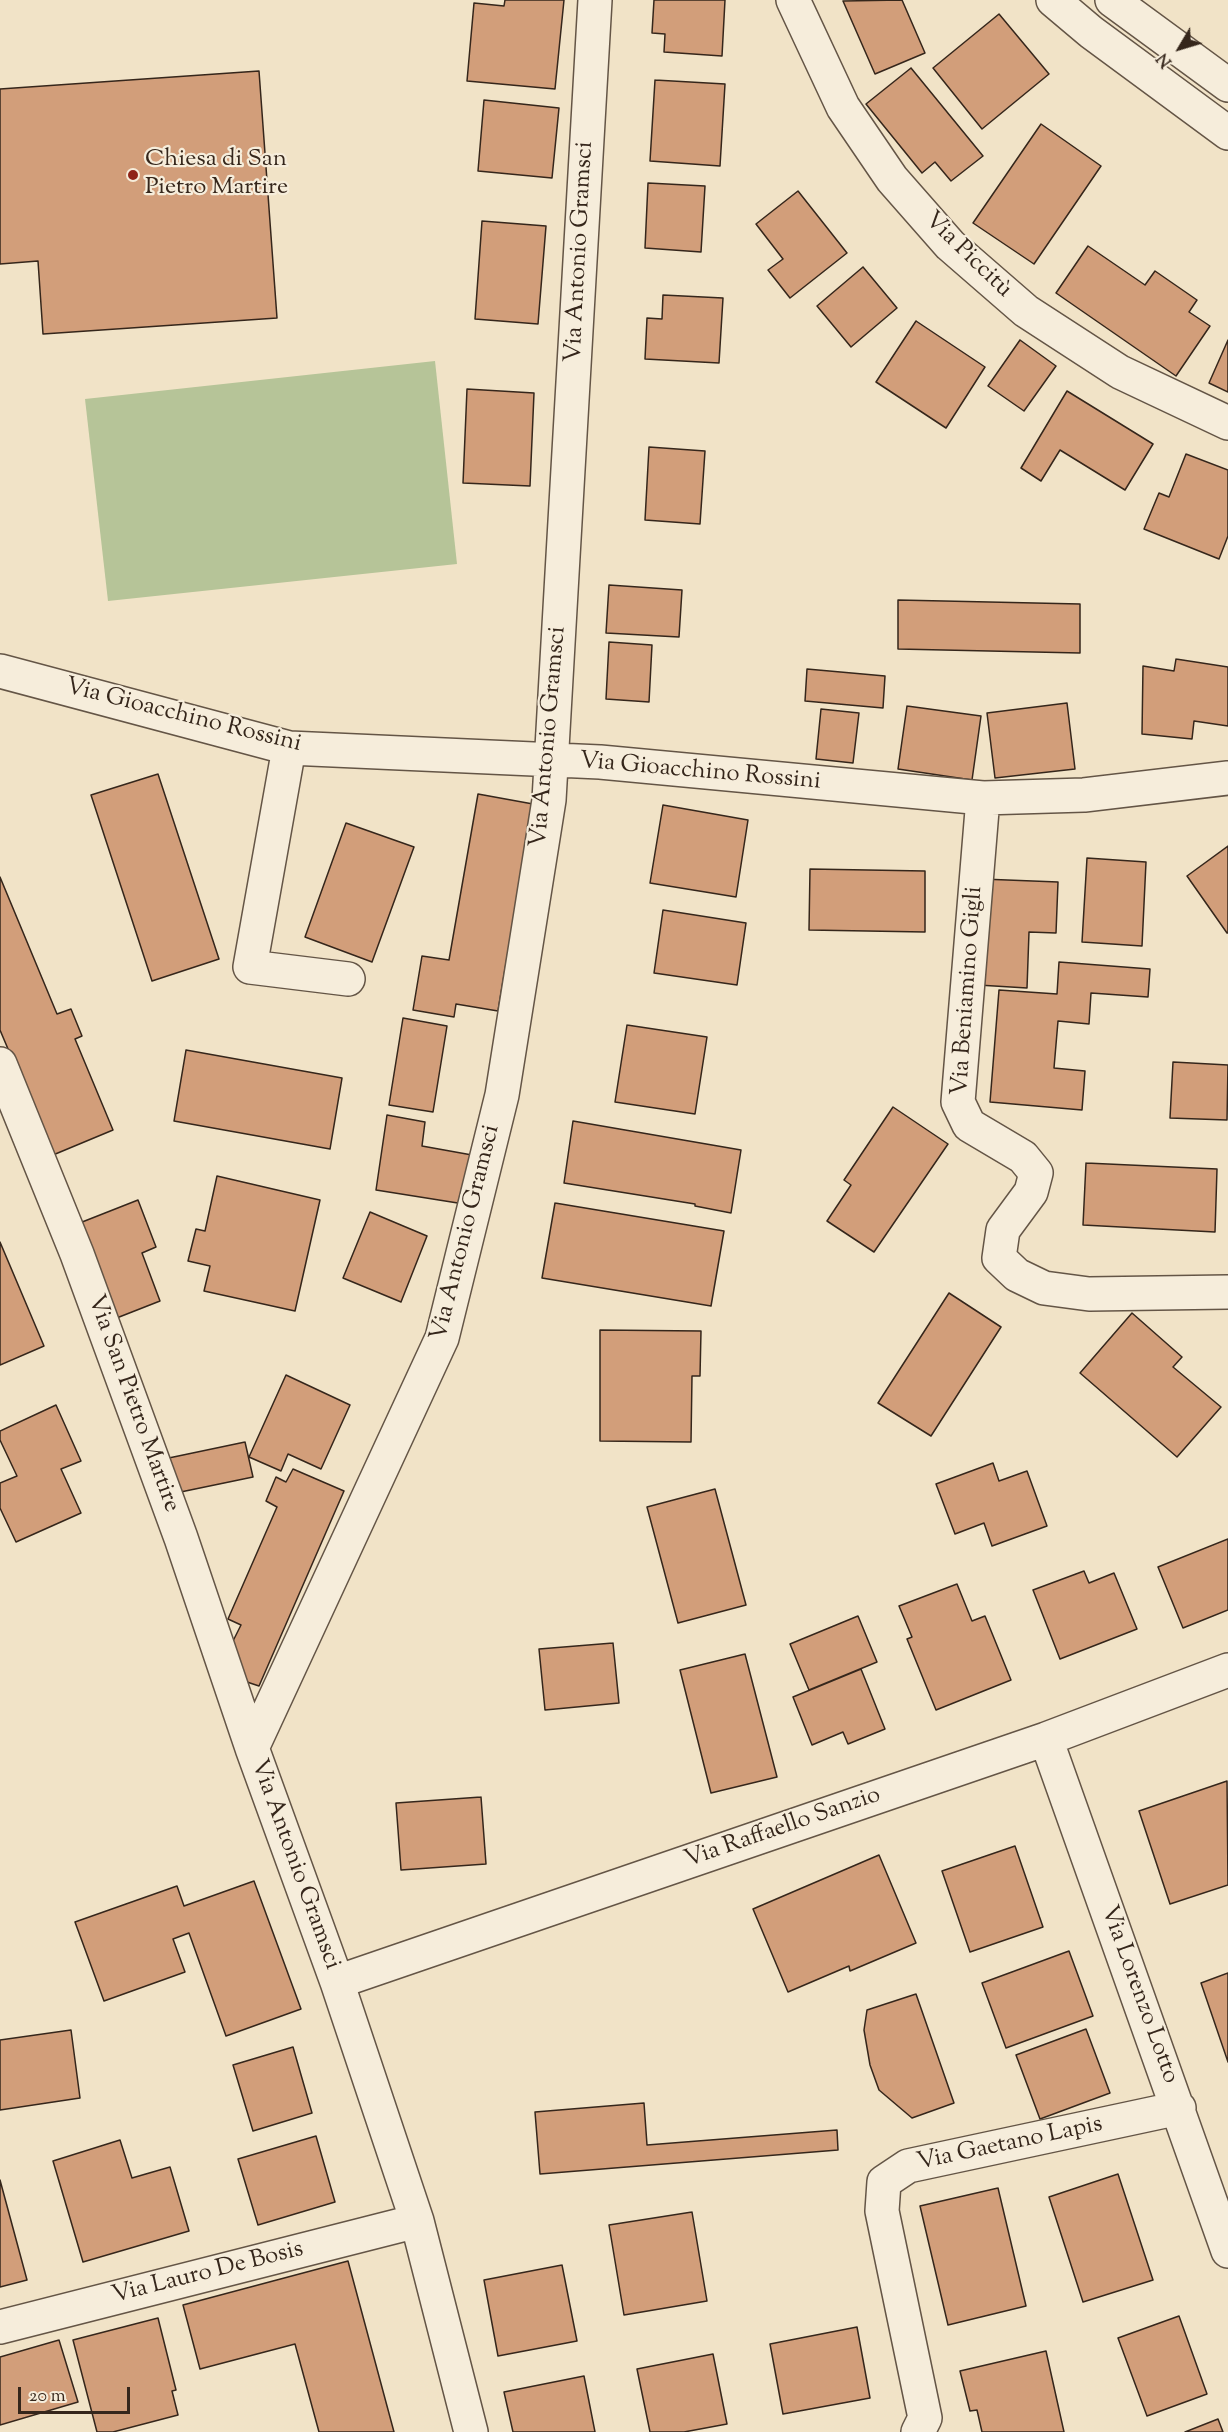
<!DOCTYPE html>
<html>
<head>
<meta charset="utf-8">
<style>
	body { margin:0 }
	#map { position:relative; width:1228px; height:2432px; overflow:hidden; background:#f1e3c7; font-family:"Sorts Mill Goudy",serif }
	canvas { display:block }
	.north { position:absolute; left:1150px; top:18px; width:60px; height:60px; -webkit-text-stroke:4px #f6eddb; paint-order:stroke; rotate:232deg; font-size:16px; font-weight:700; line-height:24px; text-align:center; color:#35261b }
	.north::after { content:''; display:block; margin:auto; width:21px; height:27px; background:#35261b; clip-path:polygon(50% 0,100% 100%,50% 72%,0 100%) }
	.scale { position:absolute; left:18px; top:2387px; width:112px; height:27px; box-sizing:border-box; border:3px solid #35261b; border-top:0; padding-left:8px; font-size:18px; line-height:21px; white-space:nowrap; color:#35261b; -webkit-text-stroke:4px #f6eddb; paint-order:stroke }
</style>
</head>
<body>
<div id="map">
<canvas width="1228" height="2432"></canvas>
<div class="north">N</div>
<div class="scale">20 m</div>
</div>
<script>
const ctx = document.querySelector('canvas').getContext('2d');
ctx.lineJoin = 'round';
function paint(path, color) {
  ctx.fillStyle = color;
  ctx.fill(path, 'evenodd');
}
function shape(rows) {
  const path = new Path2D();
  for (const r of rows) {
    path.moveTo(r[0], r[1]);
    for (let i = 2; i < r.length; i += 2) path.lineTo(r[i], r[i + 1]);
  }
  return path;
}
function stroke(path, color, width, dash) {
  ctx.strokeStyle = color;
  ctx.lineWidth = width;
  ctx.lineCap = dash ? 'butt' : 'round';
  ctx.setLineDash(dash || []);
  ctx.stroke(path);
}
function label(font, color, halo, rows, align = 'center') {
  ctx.font = font + ' "Sorts Mill Goudy",serif';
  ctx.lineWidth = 4.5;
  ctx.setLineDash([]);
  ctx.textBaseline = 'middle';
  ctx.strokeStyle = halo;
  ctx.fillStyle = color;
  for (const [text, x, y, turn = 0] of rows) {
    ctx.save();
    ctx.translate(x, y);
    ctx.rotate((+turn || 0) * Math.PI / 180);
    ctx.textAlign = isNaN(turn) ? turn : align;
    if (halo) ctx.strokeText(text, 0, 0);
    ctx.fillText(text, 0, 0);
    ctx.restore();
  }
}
paint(shape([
	[435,361,457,564,108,601,85,399]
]), '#b6c498');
const building = shape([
	[505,0,564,0,555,89,467,81,474,3,504,6,505,0],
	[654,0,725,0,722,56,664,52,665,34,652,33,654,0],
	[902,0,925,53,875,74,843,1,902,0],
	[999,14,1049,74,982,129,933,68,999,14],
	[911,68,983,156,951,181,935,162,922,173,866,104,911,68],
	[259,71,277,318,43,334,38,261,0,264,0,89,259,71],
	[655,80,725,84,720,166,650,161,655,80],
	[484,100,559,108,552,178,478,171,484,100],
	[1041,124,1101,166,1034,264,973,223,1041,124],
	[648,183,705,186,701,252,645,248,648,183],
	[798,191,847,253,790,298,768,270,783,259,756,224,798,191],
	[482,221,546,226,538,324,475,319,482,221],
	[1088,246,1145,285,1155,271,1197,300,1189,312,1210,326,1176,376,1056,293,1088,246],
	[863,267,897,308,851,347,817,306,863,267],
	[663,295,723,298,719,363,645,359,647,318,662,319,663,295],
	[916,321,985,367,946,428,876,382,916,321],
	[1020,340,1056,366,1024,411,988,386,1020,340],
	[1228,340,1228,392,1209,383,1228,340],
	[467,389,534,393,530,486,463,483,467,389],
	[1067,391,1153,444,1125,490,1060,450,1041,481,1021,468,1067,391],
	[649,447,705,451,700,524,645,520,649,447],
	[1186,454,1228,470,1228,536,1219,559,1144,529,1159,493,1169,497,1186,454],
	[609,585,682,590,679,637,606,633,609,585],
	[898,600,1080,604,1080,653,898,649,898,600],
	[609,642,652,645,649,702,606,699,609,642],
	[1176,659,1228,667,1228,726,1194,721,1192,739,1142,734,1143,666,1174,671,1176,659],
	[807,669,885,676,883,708,805,701,807,669],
	[1067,703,1075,769,995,778,987,713,1067,703],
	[907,706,981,716,972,780,898,769,907,706],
	[821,709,859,713,853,763,816,759,821,709],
	[158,774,219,959,152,981,91,795,158,774],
	[478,794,533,804,498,1011,456,1004,454,1017,413,1010,422,956,449,960,478,794],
	[663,805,748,820,736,897,650,883,663,805],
	[346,823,414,847,372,962,305,937,346,823],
	[1228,846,1228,933,1227,933,1187,876,1228,846],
	[1087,858,1146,862,1142,946,1082,942,1087,858],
	[810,869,925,871,925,932,809,930,810,869],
	[0,877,57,1014,71,1009,82,1036,75,1039,113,1130,53,1155,0,1030,0,877],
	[982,879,1058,882,1056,933,1029,932,1027,988,978,985,982,879],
	[663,910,746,923,737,985,654,973,663,910],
	[1059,962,1150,969,1148,997,1091,993,1089,1024,1058,1021,1054,1068,1085,1071,1082,1110,990,1102,999,990,1057,994,1059,962],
	[403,1018,447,1026,433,1112,389,1105,403,1018],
	[627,1025,707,1037,695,1114,615,1102,627,1025],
	[186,1050,342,1078,330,1149,174,1121,186,1050],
	[1173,1062,1228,1065,1227,1120,1170,1118,1173,1062],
	[893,1107,948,1144,874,1252,827,1221,851,1185,844,1180,893,1107],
	[387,1115,425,1122,422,1146,472,1155,464,1204,376,1190,387,1115],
	[573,1121,741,1150,731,1213,695,1206,695,1204,564,1183,573,1121],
	[1086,1163,1217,1169,1215,1232,1083,1225,1086,1163],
	[217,1176,320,1200,295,1311,204,1291,210,1266,188,1261,196,1229,205,1231,217,1176],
	[138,1200,156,1247,142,1253,160,1301,109,1321,72,1226,138,1200],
	[555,1203,724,1231,711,1306,542,1278,555,1203],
	[370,1212,427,1236,401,1302,343,1278,370,1212],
	[0,1242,44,1346,0,1365,0,1242],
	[949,1293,1001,1327,931,1436,878,1403,949,1293],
	[1132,1313,1182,1357,1173,1367,1221,1407,1177,1457,1080,1373,1132,1313],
	[600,1330,701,1331,700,1376,692,1376,691,1442,600,1441,600,1330],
	[286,1375,350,1405,321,1469,288,1454,281,1471,249,1457,286,1375],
	[56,1405,81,1461,61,1469,81,1513,16,1542,0,1508,0,1483,17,1476,0,1440,0,1431,56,1405],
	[245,1442,253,1477,171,1494,164,1459,245,1442],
	[993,1463,999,1481,1027,1471,1047,1526,992,1546,984,1523,955,1534,936,1484,993,1463],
	[293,1469,344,1491,259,1686,241,1680,229,1649,241,1625,228,1619,277,1507,266,1501,276,1477,286,1482,293,1469],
	[715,1489,746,1605,678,1623,647,1507,715,1489],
	[1228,1539,1228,1610,1183,1628,1158,1567,1228,1539],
	[1084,1571,1089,1583,1114,1573,1137,1629,1060,1659,1033,1590,1084,1571],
	[957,1584,972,1621,985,1616,1011,1680,936,1710,907,1639,912,1637,899,1606,957,1584],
	[858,1616,877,1662,809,1690,790,1644,858,1616],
	[613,1643,619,1703,545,1710,539,1649,613,1643],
	[745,1654,777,1777,711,1793,680,1670,745,1654],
	[861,1669,885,1729,848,1744,843,1732,812,1745,793,1697,861,1669],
	[1227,1781,1228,1885,1170,1904,1139,1811,1227,1781],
	[481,1797,486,1864,401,1870,396,1803,481,1797],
	[1015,1846,1043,1927,970,1952,942,1871,1015,1846],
	[879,1855,916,1943,850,1971,849,1966,788,1992,753,1909,879,1855],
	[254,1881,301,2009,226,2036,189,1933,173,1939,185,1972,104,2001,75,1922,177,1886,184,1906,254,1881],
	[1069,1951,1093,2016,1006,2048,982,1983,1069,1951],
	[1228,1973,1228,2062,1201,1983,1228,1973],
	[916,1994,954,2103,912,2118,879,2090,870,2065,864,2030,867,2010,916,1994],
	[1086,2029,1110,2093,1040,2119,1016,2055,1086,2029],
	[71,2030,80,2098,0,2110,0,2040,71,2030],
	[293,2047,312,2113,253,2131,233,2065,293,2047],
	[644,2103,647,2145,837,2130,838,2150,540,2174,535,2112,644,2103],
	[316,2136,335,2202,258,2225,238,2159,316,2136],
	[120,2140,132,2178,170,2167,189,2231,83,2262,53,2161,120,2140],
	[1118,2174,1153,2280,1083,2302,1049,2197,1118,2174],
	[0,2180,27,2280,0,2287,0,2180],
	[998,2188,1026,2306,948,2325,920,2206,998,2188],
	[692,2212,707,2301,624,2315,609,2225,692,2212],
	[348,2261,394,2432,319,2432,295,2344,200,2369,183,2305,348,2261],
	[562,2265,577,2341,498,2356,484,2280,562,2265],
	[1179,2316,1207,2394,1147,2416,1118,2338,1179,2316],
	[158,2318,176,2390,172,2391,178,2415,113,2432,97,2432,73,2340,158,2318],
	[857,2327,870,2398,783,2414,770,2344,857,2327],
	[59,2340,78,2402,0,2425,0,2357,59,2340],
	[1046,2351,1064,2432,982,2432,977,2410,970,2411,960,2371,1046,2351],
	[713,2354,727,2424,684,2432,650,2432,637,2369,713,2354],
	[584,2376,595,2432,513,2432,504,2392,584,2376],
	[1218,2419,1223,2432,1185,2432,1218,2419]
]);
paint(building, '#d29e7a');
stroke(building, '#35261b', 1.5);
const minor = shape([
	[793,0,843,107,892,179,950,245,1026,311,1120,372,1228,423],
	[1053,0,1091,32,1228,133],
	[1112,0,1228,85],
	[0,671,289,748,600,762,983,798,1084,795,1228,778],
	[289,748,250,967,348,979],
	[983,798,958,1102,969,1125,1023,1157,1036,1173,1031,1192,1003,1230,999,1258,1017,1275,1044,1288,1089,1294,1228,1292],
	[0,1064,77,1254,181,1538,252,1748],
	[1046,1739,1228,2251],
	[337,1982,1046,1739,1228,1670],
	[0,2327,417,2221],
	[471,2432,417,2221,337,1982,252,1748,442,1338,502,1095,549,800,595,0],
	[918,2432,925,2418,882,2211,884,2182,908,2166,1179,2108]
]);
stroke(minor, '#645546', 36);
stroke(minor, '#f6eddb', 33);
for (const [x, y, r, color] of [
	[133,175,6,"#8f2418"]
]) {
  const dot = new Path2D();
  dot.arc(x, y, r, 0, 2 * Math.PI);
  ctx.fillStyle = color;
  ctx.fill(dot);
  stroke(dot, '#f6eddb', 2);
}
label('24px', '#35261b', '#f6eddb', [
	["Chiesa di San",145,161],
	["Pietro Martire",145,189]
], 'left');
label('24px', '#35261b', '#f6eddb', [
	["Via Antonio Gramsci",581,252,-87],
	["Via Piccitù",967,256,44],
	["Via Gioacchino Rossini",183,717,14],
	["Via Antonio Gramsci",550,737,-85],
	["Via Gioacchino Rossini",700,773,5],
	["Via Beniamino Gigli",969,991,-86],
	["Via Antonio Gramsci",467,1233,-76],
	["Via San Pietro Martire",132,1404,70],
	["Via Raffaello Sanzio",783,1829,-19],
	["Via Antonio Gramsci",294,1865,70],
	["Via Lorenzo Lotto",1138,1995,70],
	["Via Gaetano Lapis",1010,2145,-12],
	["Via Lauro De Bosis",208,2274,-14]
]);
</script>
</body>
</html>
